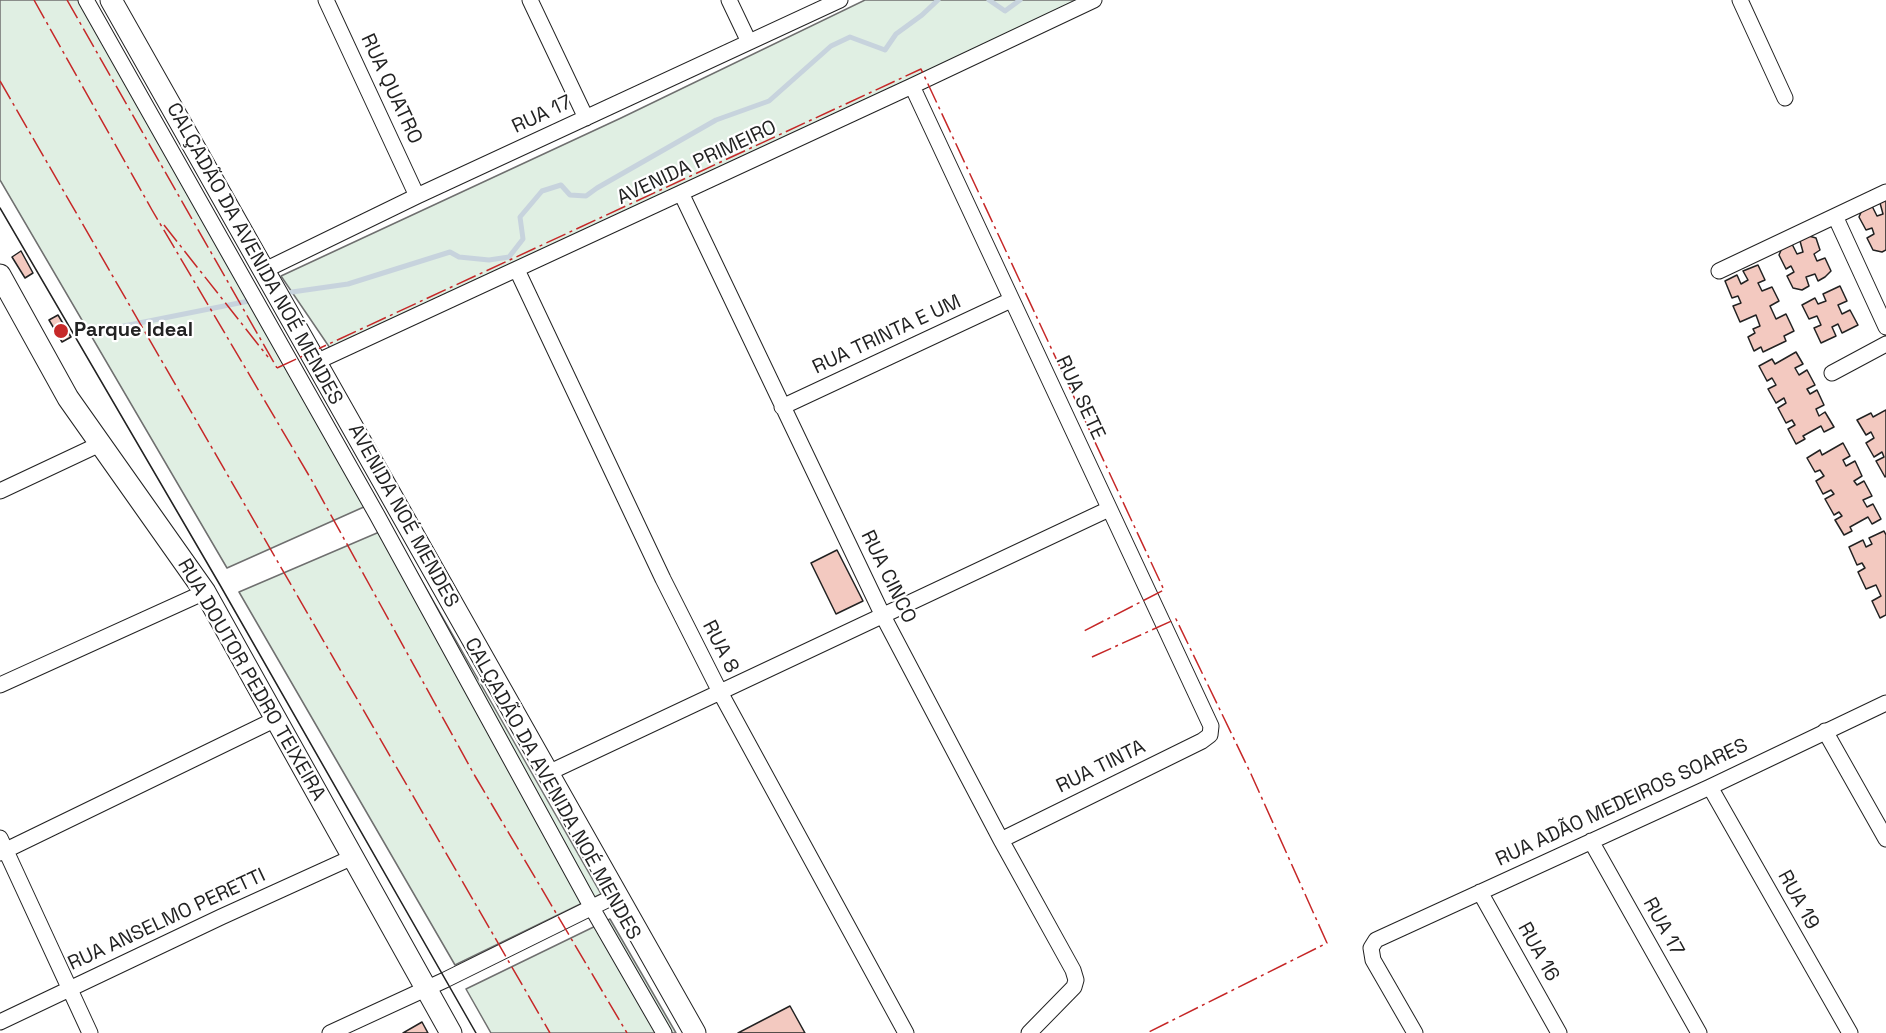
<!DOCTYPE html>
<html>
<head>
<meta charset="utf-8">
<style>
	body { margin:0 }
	canvas { display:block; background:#fff }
</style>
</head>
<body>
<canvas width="1886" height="1033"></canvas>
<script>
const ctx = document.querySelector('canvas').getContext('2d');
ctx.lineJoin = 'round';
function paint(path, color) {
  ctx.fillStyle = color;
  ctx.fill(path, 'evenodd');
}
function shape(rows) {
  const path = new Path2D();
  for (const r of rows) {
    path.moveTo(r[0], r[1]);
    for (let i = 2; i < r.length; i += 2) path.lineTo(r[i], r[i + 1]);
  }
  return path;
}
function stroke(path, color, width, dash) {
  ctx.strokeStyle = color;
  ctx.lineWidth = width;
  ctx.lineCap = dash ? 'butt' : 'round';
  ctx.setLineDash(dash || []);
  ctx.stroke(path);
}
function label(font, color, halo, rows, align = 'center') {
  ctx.font = font + ' "Space Grotesk",sans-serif';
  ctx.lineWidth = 4.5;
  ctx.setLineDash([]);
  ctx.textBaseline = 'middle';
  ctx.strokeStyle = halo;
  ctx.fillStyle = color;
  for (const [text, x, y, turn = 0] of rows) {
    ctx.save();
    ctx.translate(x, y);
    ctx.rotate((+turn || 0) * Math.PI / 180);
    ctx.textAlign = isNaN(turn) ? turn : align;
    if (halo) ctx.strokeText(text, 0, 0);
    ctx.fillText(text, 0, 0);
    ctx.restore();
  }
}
const green = shape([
	[0,0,92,0,375,502,227,568,0,180,0,0],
	[865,0,1080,0,332,351,281,276,621,118,865,0],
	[391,527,601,894,455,965,239,592,391,527],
	[610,919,676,1033,491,1033,466,989,610,919]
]);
paint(green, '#e0efe3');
stroke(green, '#6f6f6f', 1.5);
stroke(shape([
	[989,0,1005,11,1020,0],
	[292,292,348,284,450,252,459,257,489,260,509,257,523,239,520,217,542,191,561,185,570,195,586,196,597,188,716,120,769,101,831,46,850,37,885,50,896,34,922,15,938,0],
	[109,329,254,300]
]), '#c7d3dd', 5);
const building = shape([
	[1886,199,1886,250,1882,252,1873,250,1867,238,1874,234,1872,228,1866,230,1859,217,1862,210,1872,206,1877,216,1883,214,1880,203,1886,199],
	[1809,236,1816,238,1820,250,1814,254,1817,261,1825,258,1831,271,1825,277,1818,281,1815,274,1806,277,1809,286,1802,290,1793,288,1787,276,1794,272,1791,266,1786,269,1779,255,1782,248,1792,244,1797,254,1803,252,1800,241,1809,236],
	[21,251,33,273,25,278,12,257,21,251],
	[1758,265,1765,280,1758,283,1762,291,1772,287,1779,301,1770,306,1776,319,1786,314,1794,331,1784,336,1786,341,1763,352,1761,347,1754,351,1748,337,1755,333,1753,329,1760,326,1756,315,1740,322,1733,306,1741,303,1738,296,1732,298,1725,281,1737,275,1741,284,1748,280,1743,271,1758,265],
	[1840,286,1847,301,1838,305,1842,314,1850,310,1858,325,1842,333,1838,324,1832,327,1836,336,1821,343,1814,328,1821,325,1817,316,1809,319,1802,305,1815,298,1818,304,1826,301,1823,294,1840,286],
	[58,315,71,337,62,342,49,320,58,315],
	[1796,352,1803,364,1795,368,1799,375,1807,370,1815,385,1807,389,1810,394,1817,390,1824,405,1816,409,1819,416,1825,412,1834,427,1824,432,1821,426,1803,436,1805,439,1796,444,1788,429,1795,425,1792,420,1786,423,1778,408,1786,403,1784,398,1776,403,1768,389,1776,385,1772,378,1767,381,1759,366,1772,359,1775,364,1796,352],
	[1886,410,1886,476,1885,477,1876,461,1884,457,1882,452,1874,457,1866,443,1874,438,1871,432,1866,435,1857,420,1871,413,1873,417,1886,410],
	[1843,443,1850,456,1843,460,1846,466,1855,461,1862,476,1854,481,1857,485,1864,481,1872,496,1863,500,1867,507,1873,504,1881,519,1872,524,1868,517,1850,527,1852,531,1844,535,1835,520,1842,516,1839,512,1834,515,1825,499,1834,494,1831,490,1823,494,1816,481,1824,476,1820,470,1815,472,1807,458,1820,450,1822,455,1843,443],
	[1884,531,1886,535,1886,615,1880,618,1872,601,1881,596,1876,585,1866,589,1858,572,1865,568,1862,563,1857,565,1849,547,1863,540,1866,547,1872,544,1869,538,1884,531],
	[837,550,863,601,836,614,811,563,837,550],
	[790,1006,805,1033,738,1033,790,1006],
	[422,1022,428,1033,403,1033,422,1022]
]);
paint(building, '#f3c9c0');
stroke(building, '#222', 1.5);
const street = shape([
	[86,0,377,515,592,908,664,1033],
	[326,0,417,196],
	[530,0,586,118],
	[729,0,749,42],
	[1740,0,1785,98],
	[912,86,1211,726,1210,735,1202,741,1001,840],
	[681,193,883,616,1001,840,1073,970,1076,980,1074,987,1029,1033],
	[1835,216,1886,327],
	[517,270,663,579,720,692,906,1033],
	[263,271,417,196,840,0],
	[1719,271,1886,192],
	[316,362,912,86,1094,0],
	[1832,373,1886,344],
	[782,407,1011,300],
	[0,491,100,444],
	[0,685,205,592],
	[1825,731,1886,839],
	[548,773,1109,509],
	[1710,787,1850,1033],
	[0,838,90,1033],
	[1591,841,1699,1033],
	[0,853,276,719],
	[1480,892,1559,1033],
	[0,1022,221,917,353,857],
	[330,1033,445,980,617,895],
	[1415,1033,1373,960,1371,948,1376,940,1710,787,1886,703]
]);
const secondary = shape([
	[111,0,695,1033],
	[0,275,68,398,205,592,451,1033]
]);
stroke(street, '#222', 17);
stroke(secondary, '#222', 23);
stroke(street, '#fff', 15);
stroke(secondary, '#fff', 21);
stroke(shape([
	[0,208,220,585,476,1033]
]), '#222', 1.5);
stroke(shape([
	[34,0,152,210,311,479,475,776,627,1033],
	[67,0,277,368],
	[0,81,550,1033],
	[164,225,268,357],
	[277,368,921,69,1164,590,1082,632],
	[1092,657,1176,619,1251,774,1327,943,1147,1033]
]), '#c62828', 1.5, [21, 4.5, 3, 4.5]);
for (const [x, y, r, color] of [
	[61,331,8,"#c62828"]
]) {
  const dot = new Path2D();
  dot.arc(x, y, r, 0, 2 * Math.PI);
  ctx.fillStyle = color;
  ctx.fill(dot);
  stroke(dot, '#fff', 2);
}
label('20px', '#222', '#fff', [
	["RUA QUATRO",391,89,65],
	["RUA 17",542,115,-25],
	["AVENIDA PRIMEIRO",697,163,-25],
	["CALÇADÃO DA AVENIDA NOÉ MENDES",254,254,61],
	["RUA TRINTA E UM",887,335,-25],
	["RUA SETE",1080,398,65],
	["AVENIDA NOÉ MENDES",403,516,61],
	["RUA CINCO",888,577,64],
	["RUA 8",720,647,63],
	["RUA DOUTOR PEDRO TEIXEIRA",251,680,60],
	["RUA TINTA",1101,767,-26],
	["CALÇADÃO DA AVENIDA NOÉ MENDES",552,789,61],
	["RUA ADÃO MEDEIROS SOARES",1622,803,-25],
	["RUA 19",1798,900,61],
	["RUA ANSELMO PERETTI",167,920,-25],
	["RUA 17",1663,927,61],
	["RUA 16",1538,952,61]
]);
label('bold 20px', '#222', '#fff', [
	["Parque Ideal",74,331]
], 'left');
</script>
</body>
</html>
